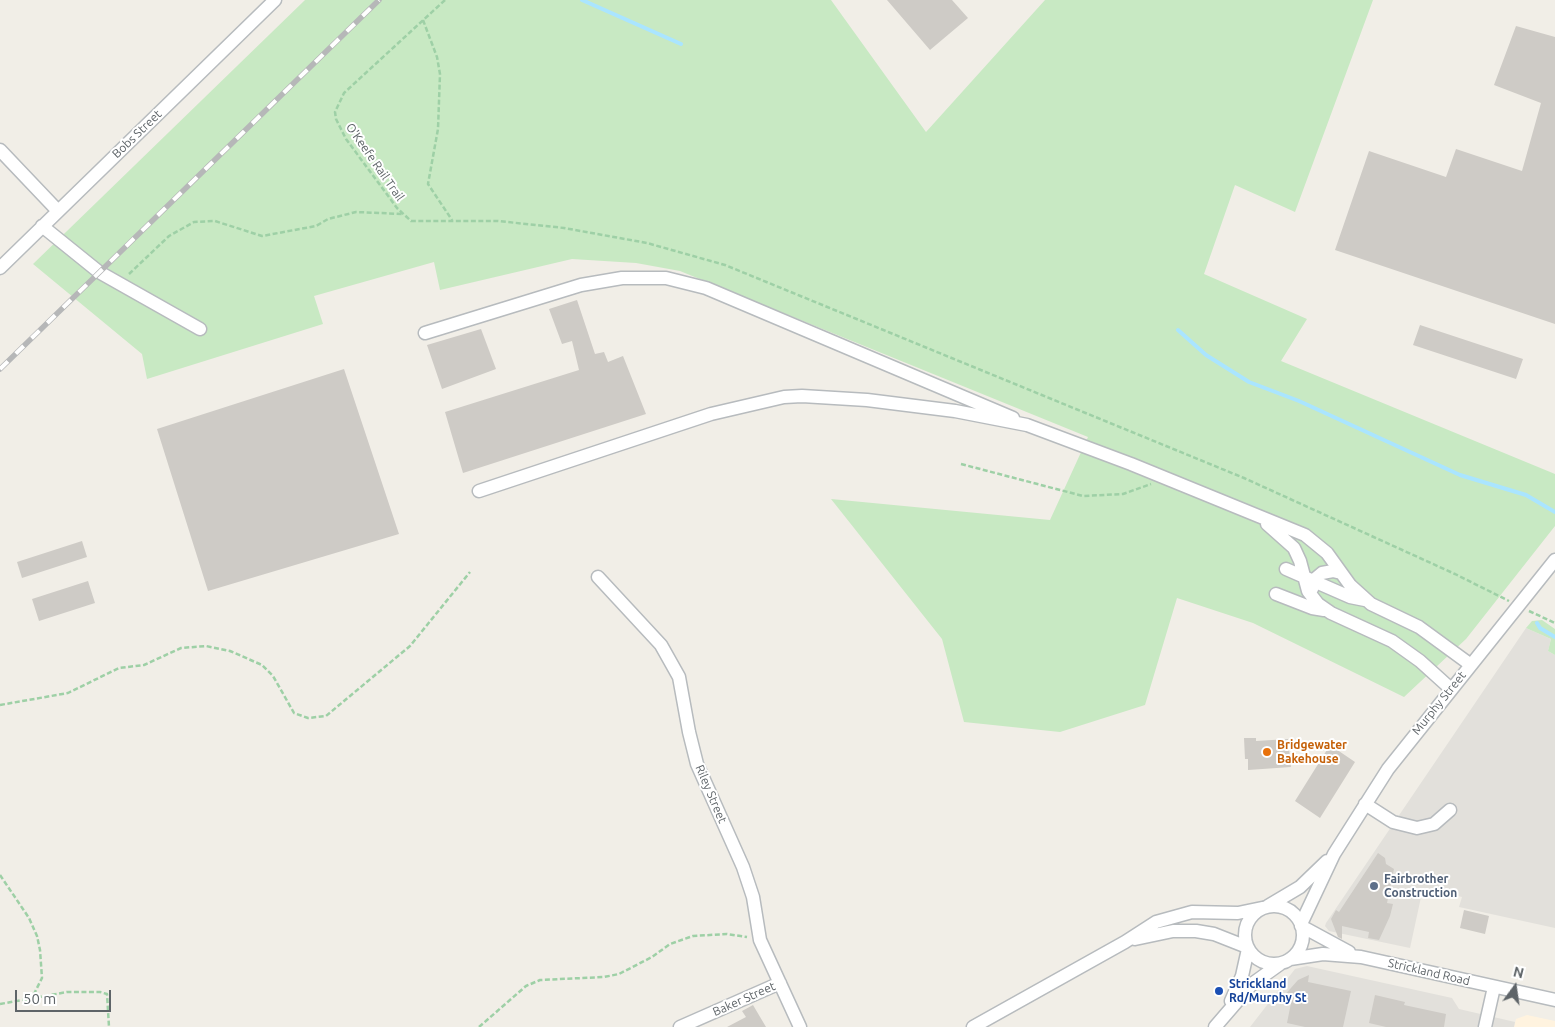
<!DOCTYPE html>
<html>
<head>
<meta charset="utf-8">
<style>
	body { margin:0 }
	#map { position:relative; width:1555px; height:1027px; overflow:hidden; background:#f1eee7; font-family:Ubuntu,sans-serif }
	canvas { display:block }
	.north { position:absolute; left:1490px; top:962px; width:50px; height:50px; -webkit-text-stroke:4px #fff; paint-order:stroke; rotate:14deg; font-size:14px; font-weight:700; line-height:20px; text-align:center; color:#5e6468 }
	.north::after { content:''; display:block; margin:auto; width:18px; height:22px; background:#5e6468; clip-path:polygon(50% 0,100% 100%,50% 72%,0 100%) }
	.scale { position:absolute; left:15px; top:990px; width:96px; height:22px; box-sizing:border-box; border:2px solid #5e6468; border-top:0; padding-left:6px; font-size:15px; line-height:18px; white-space:nowrap; color:#5e6468; -webkit-text-stroke:4px #fff; paint-order:stroke }
</style>
</head>
<body>
<div id="map">
<canvas width="1555" height="1027"></canvas>
<div class="north">N</div>
<div class="scale">50 m</div>
</div>
<script>
const ctx = document.querySelector('canvas').getContext('2d');
ctx.lineJoin = 'round';
function paint(path, color) {
  ctx.fillStyle = color;
  ctx.fill(path, 'evenodd');
}
function shape(rows) {
  const path = new Path2D();
  for (const r of rows) {
    if (r.length === 3) {
      path.moveTo(r[0] + r[2], r[1]);
      path.arc(r[0], r[1], r[2], 0, 2 * Math.PI);
      continue;
    }
    path.moveTo(r[0], r[1]);
    for (let i = 2; i < r.length; i += 2) path.lineTo(r[i], r[i + 1]);
  }
  return path;
}
function stroke(path, color, width, dash) {
  ctx.strokeStyle = color;
  ctx.lineWidth = width;
  ctx.lineCap = dash ? 'butt' : 'round';
  ctx.setLineDash(dash || []);
  ctx.stroke(path);
}
function label(font, color, halo, rows, align = 'center') {
  ctx.font = font + ' Ubuntu,sans-serif';
  ctx.lineWidth = 4;
  ctx.setLineDash([]);
  ctx.textBaseline = 'middle';
  ctx.strokeStyle = halo;
  ctx.fillStyle = color;
  for (const [text, x, y, turn = 0] of rows) {
    ctx.save();
    ctx.translate(x, y);
    ctx.rotate((+turn || 0) * Math.PI / 180);
    ctx.textAlign = isNaN(turn) ? turn : align;
    if (halo) ctx.strokeText(text, 0, 0);
    ctx.fillText(text, 0, 0);
    ctx.restore();
  }
}
paint(shape([
	[1527,1015,1555,1021,1555,1027,1514,1027,1516,1019]
]), '#fff3df');
paint(shape([
	[1526,628,1551,639,1548,651,1555,655,1555,928,1459,907,1462,897,1423,888,1410,948,1329,931,1325,926,1326,923],
	[1307,966,1452,998,1459,1009,1515,1022,1514,1027,1250,1027,1295,969]
]), '#e2e0db');
paint(shape([
	[305,0,831,0,926,132,1045,0,1373,0,1295,212,1235,185,1204,274,1307,319,1281,361,1555,474,1555,526,1466,639,1404,697,1253,623,1177,598,1145,705,1060,732,964,722,942,639,831,499,1050,520,1088,437,680,271,636,263,572,259,440,290,434,262,314,296,323,324,147,379,142,354,33,264],
	[1542,620,1555,629,1555,655,1548,651,1551,639,1526,628,1532,621]
]), '#c8e9c3');
stroke(shape([
	[582,0,681,44],
	[1178,330,1206,355,1249,382,1299,401,1460,475,1526,495,1555,512],
	[1537,623,1540,628,1555,637]
]), '#aae5ff', 4);
paint(shape([
	[887,0,952,0,968,18,930,50],
	[1516,26,1555,37,1555,324,1335,250,1369,151,1446,177,1456,149,1522,171,1541,103,1494,85],
	[577,300,595,354,604,352,608,362,623,356,646,414,463,473,445,412,579,370,572,341,562,344,549,309],
	[1420,325,1523,359,1516,379,1413,345],
	[481,329,496,369,442,389,427,345],
	[344,369,399,534,208,591,157,429],
	[82,541,87,557,22,578,17,562],
	[88,581,95,603,39,621,32,599],
	[1244,738,1256,738,1256,741,1288,739,1291,767,1248,770,1248,759,1245,759],
	[1330,745,1355,762,1320,818,1295,801],
	[1378,853,1385,858,1386,864,1394,869,1387,903,1393,904,1390,916,1379,940,1368,938,1369,932,1342,926,1342,939,1338,937,1331,919,1336,910,1339,912],
	[1464,910,1489,916,1485,934,1460,928],
	[1309,975,1308,982,1351,991,1343,1027,1305,1027,1287,1023,1291,1003,1283,997,1298,980],
	[1375,995,1405,1002,1404,1005,1446,1014,1444,1027,1386,1027,1369,1023],
	[753,1005,766,1027,727,1027,746,1017,742,1011]
]), '#cecbc6');
const minor = shape([
	[0,150,58,211],
	[42,226,99,272,200,329],
	[0,268,275,0],
	[425,333,581,285,622,278,666,278,706,288,1013,418],
	[479,491,711,414,784,397,802,396,867,400,955,411,1027,425,1131,464,1305,535,1327,553,1350,585,1371,604,1419,627,1471,665],
	[1267,524,1294,548,1300,561,1308,591,1318,604,1331,613,1392,641,1420,661,1451,689],
	[1286,569,1350,597,1365,600],
	[598,577,661,645,679,677,689,732,697,764,743,867,753,897,760,940,800,1027],
	[1312,589,1316,578,1322,573,1333,571,1341,573],
	[1276,594,1312,608,1324,610],
	[1365,804,1393,822,1417,828,1434,824,1450,810],
	[1268,906,1300,887,1327,861],
	[1274,935,29],
	[1301,924,1334,854,1388,769,1555,560],
	[1301,926,1349,952],
	[1135,939,1173,931,1196,931,1214,934,1247,947],
	[1290,959,1323,954,1361,957,1555,1000],
	[1231,1001,1242,976,1248,949],
	[680,1027,780,983],
	[973,1027,1125,942,1156,922,1192,912,1238,913,1262,908],
	[1215,1027,1252,984,1280,964],
	[1485,1027,1494,987]
]);
stroke(minor, '#b7bbbe', 15);
stroke(shape([
	[445,0,344,93,335,112,336,119,346,139,397,208,411,221,498,221,564,228,647,243,725,265,1244,478,1455,574,1509,601],
	[423,20,437,57,440,74,438,129,428,184,452,220],
	[129,274,169,236,194,222,215,221,262,236,316,226,328,219,356,212,402,214],
	[961,464,1083,496,1123,494,1151,484],
	[1529,611,1555,623],
	[0,705,68,693,119,668,144,665,181,648,206,646,230,651,262,665,273,676,294,713,308,718,326,716,410,646,470,572],
	[0,875,29,918,37,936,40,950,42,978,33,996],
	[0,1004,67,992,100,992,107,994,109,1027],
	[479,1027,526,986,540,980,604,977,619,974,652,957,670,944,693,936,727,934,747,937]
]), '#9ed0a6', 2.5, [5, 2.5]);
stroke(minor, '#fff', 12);
const rail = shape([
	[0,369,379,0]
]);
stroke(rail, '#b6b7b8', 5.5);
stroke(rail, '#fff', 4, [11]);
for (const [x, y, r, color] of [
	[1267,752,5,"#e8710a"],
	[1374,886,5,"#5c6f8a"],
	[1219,991,5,"#1a4fb4"]
]) {
  const dot = new Path2D();
  dot.arc(x, y, r, 0, 2 * Math.PI);
  ctx.fillStyle = color;
  ctx.fill(dot);
  stroke(dot, '#fff', 2);
}
label('12px', '#5e6468', '#fff', [
	["Bobs Street",137,134,-44],
	["O'Keefe Rail Trail",375,162,55],
	["Murphy Street",1439,703,-51],
	["Riley Street",711,794,67],
	["Strickland Road",1429,972,13],
	["Baker Street",744,999,-24]
]);
label('bold 12px', '#c56008', '#fff', [
	["Bridgewater",1277,745],
	["Bakehouse",1277,759]
], 'left');
label('bold 12px', '#4e5e75', '#fff', [
	["Fairbrother",1384,879],
	["Construction",1384,893]
], 'left');
label('bold 12px', '#164399', '#fff', [
	["Strickland",1229,984],
	["Rd/Murphy St",1229,998]
], 'left');
</script>
</body>
</html>
